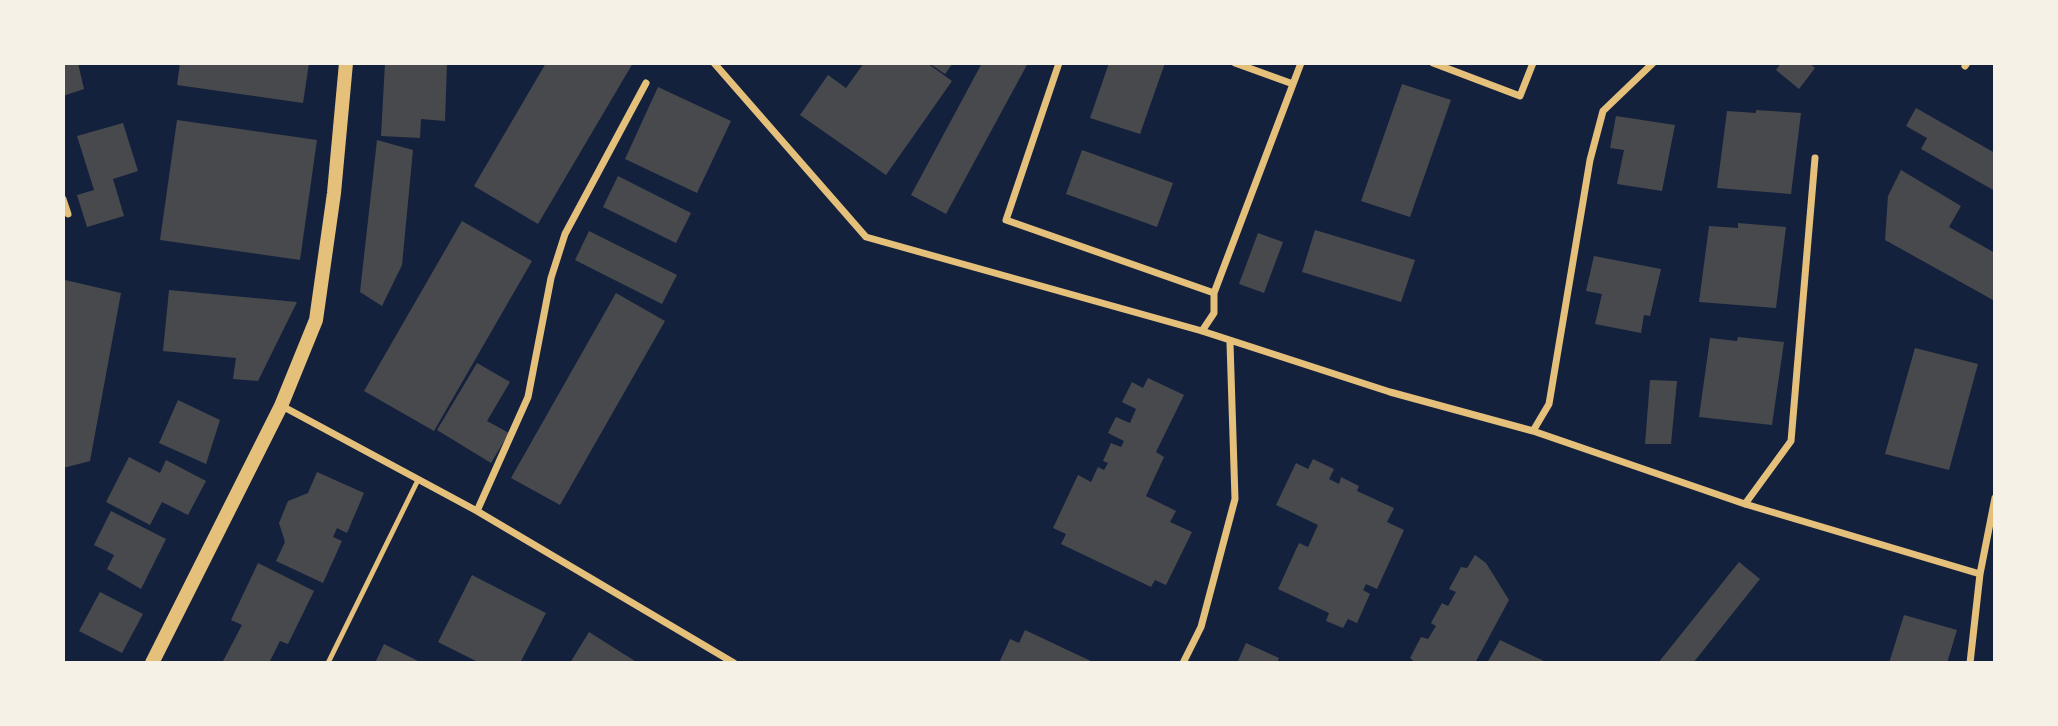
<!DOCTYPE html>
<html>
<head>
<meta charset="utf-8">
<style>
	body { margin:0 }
	#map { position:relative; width:2058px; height:726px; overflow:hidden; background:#14213d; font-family:"Playfair Display",serif }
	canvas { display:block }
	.frame { position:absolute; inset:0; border:65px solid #f6f1e7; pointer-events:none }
</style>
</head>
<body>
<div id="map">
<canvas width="2058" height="726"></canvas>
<div class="frame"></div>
</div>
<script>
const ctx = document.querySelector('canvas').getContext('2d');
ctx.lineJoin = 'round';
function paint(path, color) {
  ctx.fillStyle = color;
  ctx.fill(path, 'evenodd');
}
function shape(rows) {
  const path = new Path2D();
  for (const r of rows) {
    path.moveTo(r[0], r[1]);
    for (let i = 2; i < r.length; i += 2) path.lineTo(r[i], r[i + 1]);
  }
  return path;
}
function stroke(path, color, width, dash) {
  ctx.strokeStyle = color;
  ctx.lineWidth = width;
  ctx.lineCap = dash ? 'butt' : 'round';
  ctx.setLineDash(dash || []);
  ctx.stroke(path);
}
paint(shape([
	[63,63,78,63,84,89,63,96],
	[180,63,309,63,303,103,177,85],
	[385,63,447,63,445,121,421,119,420,138,381,136],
	[546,63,633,63,538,224,474,186],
	[864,63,927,63,952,81,886,175,800,115,828,75,846,88],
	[929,63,953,63,945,74],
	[982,63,1028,63,946,214,911,195],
	[1109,63,1165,63,1140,134,1090,118],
	[1781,63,1809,63,1815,68,1799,89,1776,70],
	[1402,84,1451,100,1410,217,1361,201],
	[658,87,731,121,697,193,625,159],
	[1916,108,1995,153,1995,191,1921,149,1927,138,1906,126],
	[1756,110,1801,113,1791,194,1717,188,1727,111,1756,113],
	[1616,116,1675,125,1662,191,1617,184,1624,150,1610,148],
	[177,120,317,140,300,260,160,240],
	[123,123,138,171,113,179,124,216,87,227,77,195,94,190,77,136],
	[377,140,413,150,402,265,382,306,360,292],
	[1082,150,1173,183,1157,227,1066,194],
	[1901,170,1961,206,1949,227,1995,253,1993,300,1885,240,1888,196],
	[618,176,691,213,676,243,603,207],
	[462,221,532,261,434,431,364,391],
	[1738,223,1786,227,1776,308,1699,302,1709,226,1738,228],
	[1315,230,1415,260,1401,302,1302,272],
	[589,231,677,275,662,304,575,260],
	[1258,233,1283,242,1264,293,1239,284],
	[1594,256,1661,269,1650,316,1644,315,1641,333,1595,324,1602,294,1586,291],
	[65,280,121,293,90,461,63,468],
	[169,290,297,302,258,381,233,379,236,358,163,351],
	[616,293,665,321,560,505,511,478],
	[1738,337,1784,342,1772,425,1699,417,1710,338,1737,341],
	[1915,348,1978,364,1949,470,1885,454],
	[477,363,510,382,487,421,509,433,491,463,437,430],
	[1148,378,1184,395,1156,452,1164,457,1146,496,1176,511,1170,522,1192,532,1166,585,1155,580,1151,587,1061,544,1066,534,1053,528,1078,475,1091,482,1098,467,1104,470,1108,463,1103,461,1111,443,1121,447,1124,441,1108,433,1116,417,1130,423,1136,409,1122,402,1132,382,1143,388],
	[1650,380,1677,381,1671,444,1645,444],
	[178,400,220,420,206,464,159,443],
	[129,457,160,473,166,460,206,481,188,515,162,502,150,525,106,502],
	[1313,459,1334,469,1329,479,1339,484,1341,477,1359,486,1357,491,1394,508,1387,522,1404,530,1377,589,1366,584,1363,590,1370,594,1357,623,1348,619,1343,628,1326,621,1329,613,1278,589,1299,543,1308,547,1318,525,1276,505,1296,463,1308,469],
	[317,472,364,493,347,533,337,528,333,537,342,541,323,583,276,561,285,542,279,523,288,501,308,493],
	[111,511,166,539,141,589,107,569,114,555,94,545],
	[1475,555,1486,563,1509,600,1475,663,1416,663,1410,658,1421,637,1428,639,1436,626,1431,623,1442,603,1448,606,1456,592,1449,589,1461,567,1467,568],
	[1739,562,1760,579,1693,663,1658,663],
	[258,563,314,591,288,644,280,641,269,663,222,663,242,625,231,620],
	[472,575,546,613,520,663,480,663,438,642],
	[100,592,143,614,122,653,79,631],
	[1904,615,1957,630,1947,663,1889,663],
	[1025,630,1095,663,999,663,1010,639,1019,643],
	[589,632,638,663,570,663],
	[1500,640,1548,663,1487,663],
	[1246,643,1279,658,1277,663,1237,663],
	[384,644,422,663,375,663]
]), '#48494c');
stroke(shape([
	[328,663,418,480]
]), '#e5c07b', 5);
stroke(shape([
	[714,63,866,237,1202,331,1390,392,1533,431,1745,504,1980,574,1995,498],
	[1059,63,1006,220,1214,293],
	[1235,63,1293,84],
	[1433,63,1520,96,1533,63],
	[1965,66,1967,63],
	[63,199,68,214],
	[1202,331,1214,313,1214,293,1301,63],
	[282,406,477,511,734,663],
	[1533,431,1549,404,1590,160,1603,111,1653,63],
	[1745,504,1791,441,1815,158],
	[477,511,528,397,551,278,565,234,646,83],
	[1183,663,1201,627,1235,499,1230,343],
	[1970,663,1980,574]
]), '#e5c07b', 7);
stroke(shape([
	[152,663,281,406,316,320,334,193,346,63]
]), '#e5c07b', 14);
</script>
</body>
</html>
